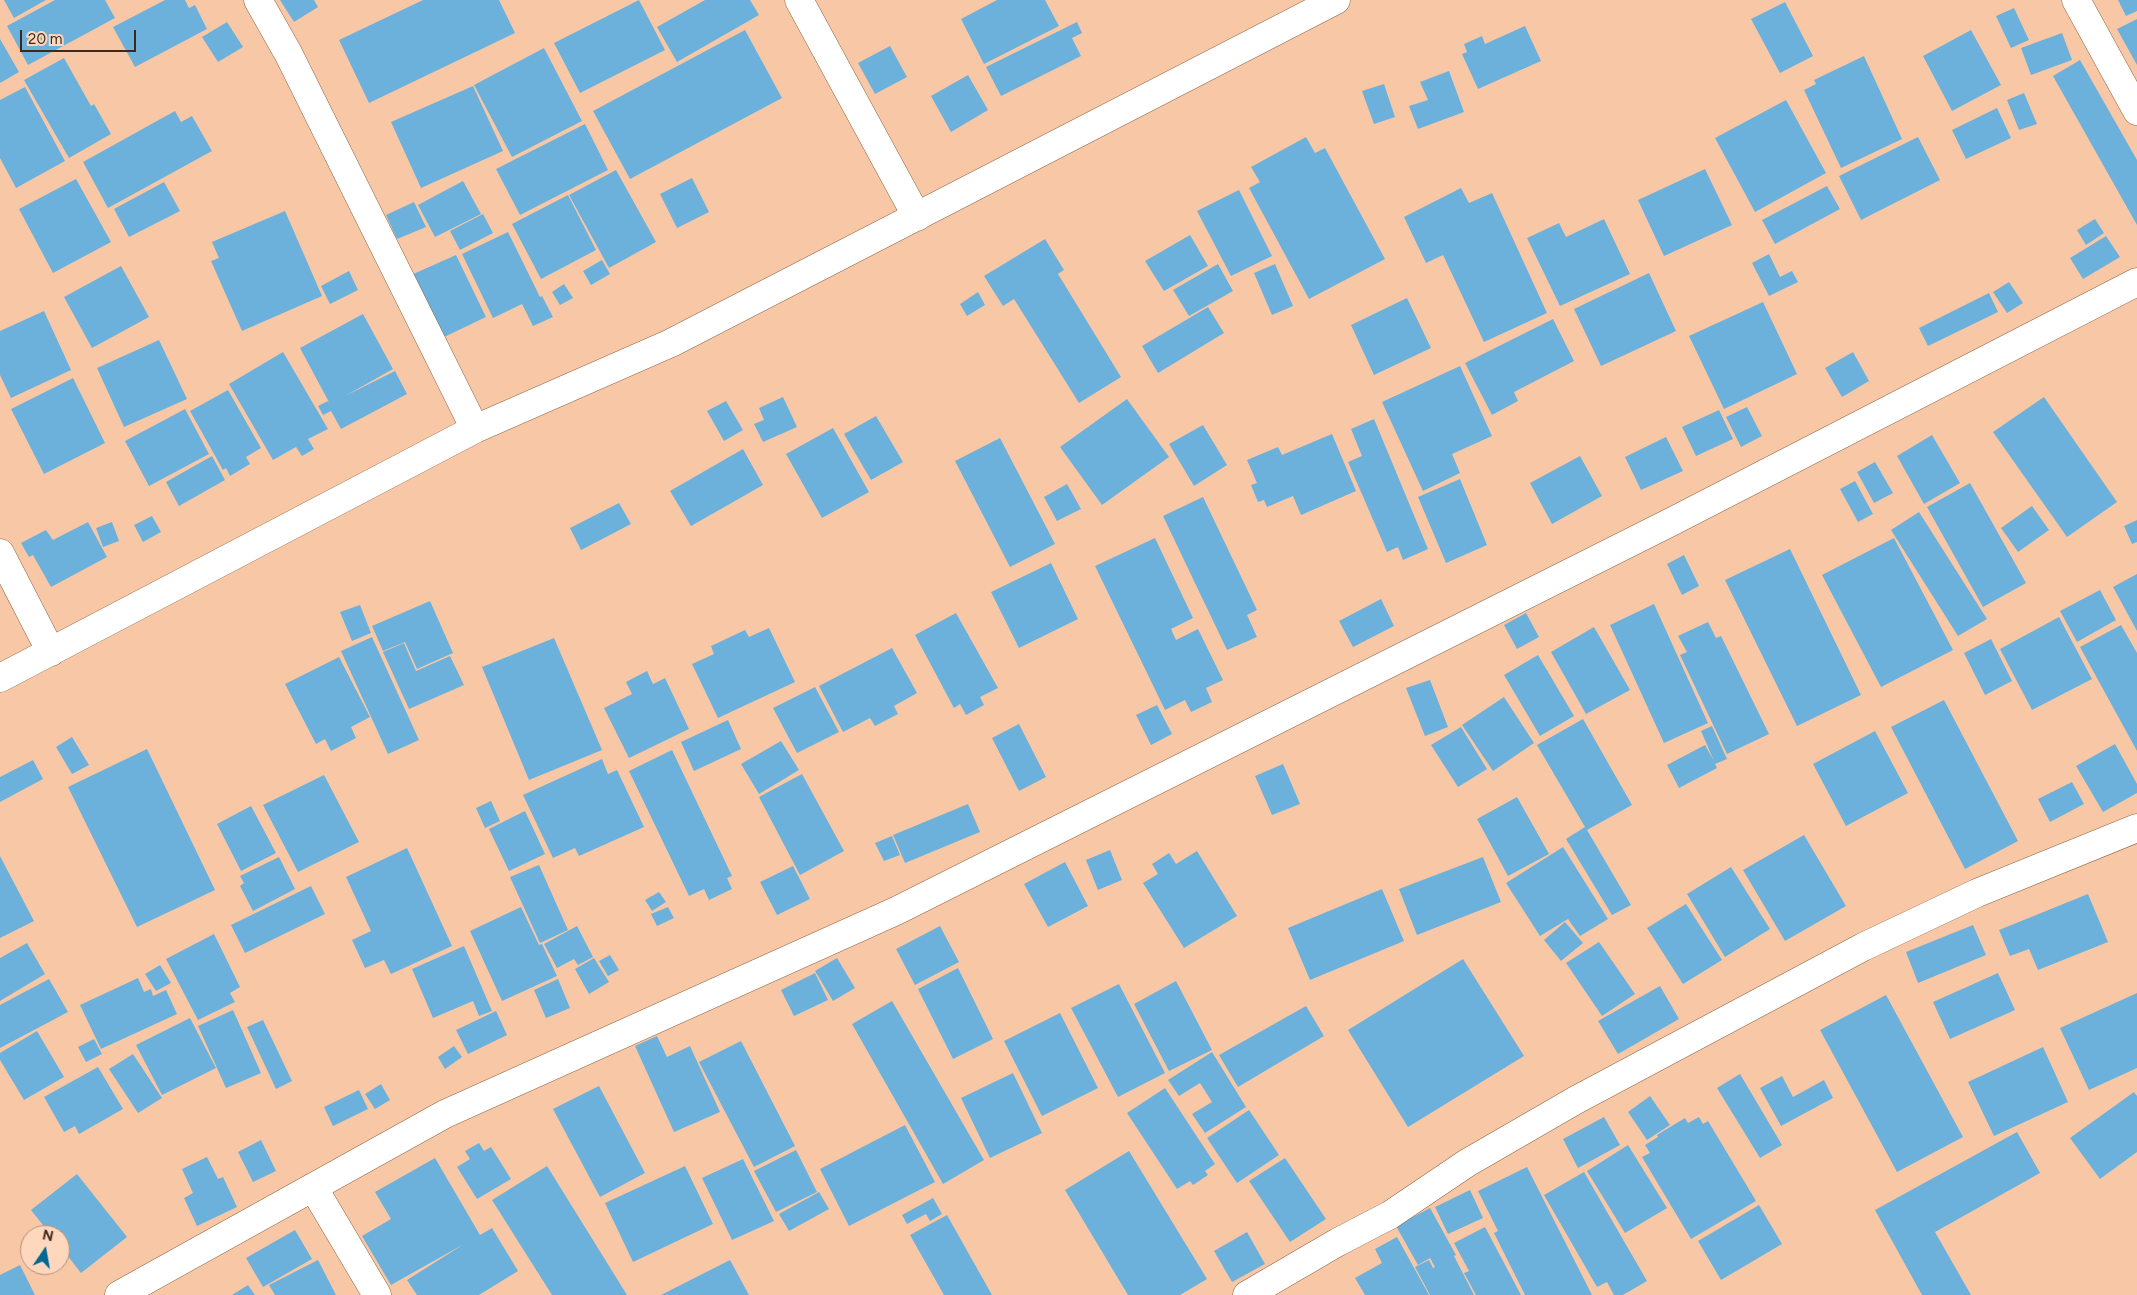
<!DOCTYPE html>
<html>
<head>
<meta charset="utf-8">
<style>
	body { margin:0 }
	#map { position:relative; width:2137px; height:1295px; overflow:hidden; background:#f8c8a6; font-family:Figtree,sans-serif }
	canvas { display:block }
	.north { position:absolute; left:20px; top:1225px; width:50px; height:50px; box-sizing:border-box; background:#ffd7bc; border:1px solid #b1927c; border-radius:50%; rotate:12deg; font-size:14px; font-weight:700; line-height:20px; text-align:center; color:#3d2a1d }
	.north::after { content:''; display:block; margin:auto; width:18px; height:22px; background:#006896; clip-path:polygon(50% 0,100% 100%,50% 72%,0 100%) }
	.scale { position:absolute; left:20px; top:30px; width:116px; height:22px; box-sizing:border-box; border:2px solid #3d2a1d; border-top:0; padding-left:6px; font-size:15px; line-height:18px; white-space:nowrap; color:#3d2a1d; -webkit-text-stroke:4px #ffd7bc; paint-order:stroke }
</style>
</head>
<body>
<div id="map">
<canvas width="2137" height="1295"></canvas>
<div class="north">N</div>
<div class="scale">20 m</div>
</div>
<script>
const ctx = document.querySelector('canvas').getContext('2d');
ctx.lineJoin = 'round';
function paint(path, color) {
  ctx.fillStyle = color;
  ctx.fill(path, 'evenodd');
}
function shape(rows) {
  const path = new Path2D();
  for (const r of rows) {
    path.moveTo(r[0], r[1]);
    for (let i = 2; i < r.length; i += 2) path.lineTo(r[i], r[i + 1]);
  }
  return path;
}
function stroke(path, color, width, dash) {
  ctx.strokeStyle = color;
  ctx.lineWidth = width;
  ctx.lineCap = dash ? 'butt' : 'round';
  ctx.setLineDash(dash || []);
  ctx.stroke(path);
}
paint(shape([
	[4,0,46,0,14,18],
	[55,0,105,0,115,18,28,65,7,26],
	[165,0,185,0,189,8,195,5,207,29,135,67,113,27],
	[280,0,314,0,318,7,294,22],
	[423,0,499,0,515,33,369,103,339,40],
	[639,0,665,50,580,93,554,43],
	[705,0,750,0,759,15,677,62,657,27],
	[997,0,1045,0,1059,26,984,64,961,19],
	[2118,0,2137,0,2137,11,2126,16],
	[1785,2,1813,56,1780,73,1751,19],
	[2014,8,2029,40,2011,48,1996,16],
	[2137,19,2137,65,2117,29],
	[227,22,243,47,218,62,202,37],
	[1077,22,1082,33,1072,38,1081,56,1001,96,986,67],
	[1525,26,1541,61,1478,89,1462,54,1467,52,1464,44,1482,36,1485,44],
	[745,30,782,98,630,179,593,111],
	[1971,30,2001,85,1952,111,1923,56],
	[2062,33,2072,60,2031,75,2021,48],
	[0,39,19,72,0,83],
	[890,46,907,77,875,94,858,63],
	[544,48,582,121,512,157,474,85],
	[1864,56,1902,139,1841,168,1804,90,1816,84,1814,80],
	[64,58,91,106,94,104,111,134,69,158,24,80],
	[2080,60,2137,160,2137,225,2053,76],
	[1449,71,1464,112,1418,129,1409,106,1428,100,1420,82],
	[968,75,988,110,951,132,931,96],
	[1384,84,1395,117,1374,124,1362,91],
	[473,86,503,151,421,188,391,122],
	[25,87,65,161,16,188,0,158,0,100],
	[2024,93,2037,124,2019,130,2007,100],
	[1786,100,1826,173,1755,212,1715,138],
	[1997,108,2011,138,1966,159,1952,130],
	[175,111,181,122,192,116,212,151,108,208,83,162],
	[585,124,608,170,520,215,496,169],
	[1306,137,1315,153,1325,148,1385,259,1309,299,1249,188,1260,182,1251,167],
	[1918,137,1940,180,1861,220,1839,176],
	[1705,169,1732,225,1664,256,1638,200],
	[616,170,656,242,609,268,569,195],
	[692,178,709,212,677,228,660,194],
	[76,179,111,242,53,273,19,209],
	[463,181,481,214,435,237,418,205],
	[164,182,180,211,129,237,114,209],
	[1827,186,1840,209,1775,244,1762,220],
	[1461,188,1469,203,1492,193,1547,313,1484,342,1443,255,1426,263,1404,217],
	[1239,190,1272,256,1231,276,1197,211],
	[568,195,596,250,541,279,512,224],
	[414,202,426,227,397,239,386,215],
	[285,211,322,296,242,331,211,261,219,258,212,242],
	[483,214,493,233,460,250,450,231],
	[1604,219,1630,274,1560,306,1527,238,1559,223,1566,237],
	[2095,219,2104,233,2086,245,2077,230],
	[508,232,540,297,542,296,553,317,533,326,522,304,493,318,462,254],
	[1190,235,1208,266,1164,291,1145,261],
	[2106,236,2120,257,2083,279,2070,258],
	[1045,239,1064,270,1058,274,1121,377,1079,403,1014,299,1003,306,984,276],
	[1769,254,1780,277,1792,271,1798,282,1769,296,1752,263],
	[456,255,486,317,442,338,411,275],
	[602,260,610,274,591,285,583,271],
	[1218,264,1233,291,1189,316,1173,290],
	[1275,264,1293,306,1272,315,1254,273],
	[121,266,149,317,92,348,64,297],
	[349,271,358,290,330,304,321,286],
	[1649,273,1676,331,1601,366,1574,309],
	[2009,282,2023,303,2007,313,1993,292],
	[564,284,573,298,560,305,552,292],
	[978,292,985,305,967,316,960,304],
	[1989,293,1998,312,1928,346,1919,328],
	[1407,298,1431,348,1374,375,1351,325],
	[1763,302,1797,374,1724,409,1689,336],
	[1208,307,1224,333,1158,373,1142,346],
	[44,311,71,370,11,398,0,375,0,331],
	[363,314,393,369,345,396,395,371,407,394,341,429,331,411,323,415,318,406,328,401,330,404,300,348],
	[1553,319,1574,361,1514,392,1518,401,1492,415,1465,363],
	[159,340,187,399,124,427,97,368],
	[283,352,328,429,308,439,314,449,302,456,296,447,273,460,229,384],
	[1853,352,1869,381,1842,397,1825,368],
	[1460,366,1492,436,1452,454,1460,473,1423,491,1382,402],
	[73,378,105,443,44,474,11,409],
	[228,390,261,448,246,457,250,464,230,476,226,468,223,470,190,411],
	[783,397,797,427,763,442,754,424,764,420,759,408],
	[2044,397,2117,502,2067,537,1993,432],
	[1127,399,1169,457,1102,505,1060,447],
	[726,401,743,430,724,441,707,411],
	[1747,407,1762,436,1741,447,1726,417],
	[185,409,209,454,149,486,125,441],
	[1719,410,1733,439,1696,456,1682,427],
	[876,416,903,462,871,480,844,434],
	[1374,419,1428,549,1403,560,1398,547,1387,552,1348,462,1362,456,1351,429],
	[1203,425,1227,465,1194,486,1169,444],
	[833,428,869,492,822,518,786,454],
	[1332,434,1356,491,1301,515,1293,496,1267,507,1264,500,1258,502,1251,485,1257,483,1247,460,1278,447,1282,455],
	[1932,435,1960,483,1924,504,1897,456],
	[1666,437,1683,471,1641,490,1625,457],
	[1000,438,1055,544,1010,567,955,461],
	[743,449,763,485,691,526,670,491],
	[212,456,225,480,179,506,166,482],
	[1580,456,1602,496,1552,524,1530,483],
	[1875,462,1893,493,1874,503,1857,472],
	[1460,479,1487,545,1446,563,1418,497],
	[1855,481,1873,514,1858,522,1840,489],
	[1970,483,2026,583,1983,607,1927,507],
	[1067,484,1081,509,1057,521,1044,497],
	[1203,497,1257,610,1247,615,1257,637,1227,650,1163,516],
	[619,503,631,524,581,550,570,528],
	[2032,506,2049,530,2018,552,2001,528],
	[1919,512,1987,619,1958,636,1891,530],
	[152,516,161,532,143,542,134,525],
	[2137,520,2137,542,2132,544,2124,526],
	[88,522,107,557,51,587,33,555,29,557,21,543,46,530,53,540],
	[112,522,119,541,103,547,96,528],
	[1155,538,1193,618,1171,629,1176,640,1198,629,1223,680,1206,688,1212,702,1191,712,1185,700,1165,710,1095,566],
	[1894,538,1953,650,1881,687,1822,575],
	[1790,549,1861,695,1797,726,1725,580],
	[1684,555,1699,586,1682,595,1667,564],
	[1051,563,1078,619,1019,648,991,592],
	[2137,574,2137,631,2113,587],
	[2100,590,2116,620,2077,642,2060,611],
	[1381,599,1394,626,1353,647,1339,621],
	[430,601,453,653,417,669,405,642,383,651,372,626],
	[1654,604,1708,723,1664,743,1610,625],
	[360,605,371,633,352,641,340,612],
	[956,613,998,688,980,697,984,705,966,715,960,704,954,708,915,635],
	[1526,613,1539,637,1517,649,1504,625],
	[2059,617,2092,679,2032,710,2000,649],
	[1708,622,1716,638,1721,636,1769,734,1727,754,1680,655,1687,652,1678,636],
	[2121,625,2137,653,2137,751,2080,647],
	[1594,627,1630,690,1586,714,1551,652],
	[769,628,795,682,718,718,692,664,714,654,711,646,745,630,749,637],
	[372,637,419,740,388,754,341,651],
	[554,638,602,750,529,780,482,667],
	[1991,639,2012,681,1985,695,1964,653],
	[404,643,416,671,450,656,464,685,409,709,383,652],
	[892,648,917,693,894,706,898,714,875,726,870,718,843,732,819,686],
	[1538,655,1574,716,1540,736,1504,675],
	[339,657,370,717,351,727,356,738,331,751,325,739,316,744,285,684],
	[647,671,653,684,665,678,689,729,629,758,604,708,632,694,626,682],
	[1430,680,1448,727,1425,736,1406,688],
	[815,687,839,732,797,753,773,708],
	[1504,697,1534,743,1493,771,1462,725],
	[1944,700,2018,841,1965,869,1891,727],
	[1157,705,1172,734,1151,745,1136,715],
	[1583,719,1632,805,1587,830,1631,905,1612,915,1566,839,1585,827,1537,745],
	[728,720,741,749,694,771,681,742],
	[1019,724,1046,777,1019,791,992,738],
	[1712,726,1727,759,1715,764,1717,768,1679,788,1667,765,1705,745,1714,761,1701,731],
	[1461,727,1487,769,1458,787,1431,745],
	[1875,731,1908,793,1846,826,1813,764],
	[72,737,89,765,72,774,56,747],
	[781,741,799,770,759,794,741,764],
	[2115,744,2137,784,2137,793,2103,812,2076,766],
	[147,749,215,890,137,927,68,787],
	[672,750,732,876,727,878,732,889,709,900,704,889,689,896,629,771],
	[602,759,608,774,617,770,644,827,579,856,575,848,553,858,523,795],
	[33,760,43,779,0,802,0,777],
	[1283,764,1300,804,1272,815,1255,776],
	[802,774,844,851,800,875,759,797],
	[324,775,359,842,298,872,263,805],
	[2072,782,2084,804,2050,822,2038,799],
	[1517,797,1549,854,1508,876,1477,819],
	[491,801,500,821,485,828,476,808],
	[968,804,980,832,905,863,893,835],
	[251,806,276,853,241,871,217,824],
	[525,811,545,854,509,871,489,829],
	[1804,835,1846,906,1785,941,1743,870],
	[892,836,900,855,884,861,875,843],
	[1563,847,1608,919,1580,936,1568,919,1540,936,1506,883],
	[407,848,452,946,391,974,384,960,365,968,352,940,371,931,346,877],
	[1110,850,1122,880,1098,890,1086,860],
	[1197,851,1237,916,1184,948,1143,883,1158,874,1152,864,1169,853,1176,864],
	[0,856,34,921,0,938],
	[279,857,295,889,253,911,240,886,244,883,240,876],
	[1483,857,1501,902,1417,935,1399,889],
	[1065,862,1088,906,1048,927,1024,884],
	[539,865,568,930,540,943,510,877],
	[793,866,810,899,777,915,760,882],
	[1731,867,1770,929,1725,957,1687,894],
	[311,886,325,914,245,953,231,925],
	[1382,889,1404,941,1310,980,1288,928],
	[659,892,666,902,652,911,645,900],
	[2088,894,2108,942,2038,970,2029,949,2010,956,1999,930],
	[1686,904,1722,960,1683,984,1647,928],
	[521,907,539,945,542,944,557,976,502,1001,470,931],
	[668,907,674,918,657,926,651,914],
	[1565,922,1583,943,1561,961,1544,940],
	[1973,925,1986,955,1918,983,1906,952],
	[577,926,593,957,578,965,574,959,557,968,544,944],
	[940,926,959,962,915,985,896,949],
	[214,934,240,987,230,993,235,1002,198,1020,166,959],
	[1599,942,1635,994,1602,1016,1566,963],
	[27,943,45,974,0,1001,0,958],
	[464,946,492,1011,479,1016,473,1001,433,1018,412,969],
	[610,955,619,970,608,976,599,961],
	[594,958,609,982,589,994,575,969],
	[837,958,855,988,833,1001,815,971],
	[1463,959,1524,1056,1408,1127,1348,1030],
	[160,965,171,983,156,991,145,974],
	[958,968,993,1039,953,1059,918,989],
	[815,973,828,1000,794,1016,781,990],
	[1998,973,2015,1010,1950,1039,1933,1002],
	[138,978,144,992,151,989,153,996,166,990,177,1014,101,1049,80,1005],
	[49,979,68,1012,0,1048,0,1005],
	[558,979,570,1008,546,1018,534,990],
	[1176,981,1212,1050,1169,1071,1134,1004],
	[1119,984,1165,1073,1118,1097,1071,1008],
	[1660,986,1679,1019,1618,1054,1598,1021],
	[2137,993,2137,1068,2089,1090,2060,1028],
	[1886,995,1963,1137,1897,1172,1820,1030],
	[892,1001,984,1160,943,1184,852,1024],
	[1306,1006,1324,1036,1238,1087,1219,1055],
	[233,1010,261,1073,226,1088,198,1026],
	[496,1011,507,1035,468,1054,456,1030],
	[1060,1013,1098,1088,1042,1116,1004,1041],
	[190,1018,216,1068,162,1095,136,1045],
	[263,1020,292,1081,276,1089,247,1027],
	[37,1031,64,1077,24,1100,0,1060,0,1053],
	[657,1036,667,1057,690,1046,720,1112,674,1132,635,1046],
	[94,1039,102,1054,86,1062,78,1047],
	[741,1041,795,1146,754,1167,699,1062],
	[454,1046,462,1057,445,1069,438,1057],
	[2043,1047,2068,1102,1994,1136,1968,1082],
	[1212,1052,1246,1107,1205,1133,1192,1114,1212,1102,1200,1083,1179,1096,1168,1080],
	[133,1054,162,1098,138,1113,109,1069],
	[98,1067,123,1109,79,1134,75,1126,64,1132,44,1097],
	[1013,1073,1042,1133,990,1158,961,1098],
	[1740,1074,1782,1145,1760,1158,1717,1088],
	[1782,1076,1793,1097,1824,1080,1833,1098,1781,1126,1760,1088],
	[381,1084,390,1100,375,1109,365,1094],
	[599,1086,645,1173,600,1197,553,1109],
	[1165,1088,1215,1164,1205,1171,1208,1175,1193,1185,1190,1181,1177,1189,1127,1113],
	[359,1090,368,1109,333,1126,324,1107],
	[2134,1092,2137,1096,2137,1152,2100,1179,2070,1138],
	[1650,1096,1670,1125,1647,1140,1628,1112],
	[1249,1110,1279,1155,1237,1183,1207,1138],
	[1604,1117,1620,1145,1578,1168,1563,1139],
	[1699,1117,1703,1124,1708,1121,1756,1201,1691,1239,1642,1157,1650,1153,1645,1145,1658,1137,1657,1135,1685,1118,1688,1123],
	[905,1125,935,1182,849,1226,820,1169],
	[2017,1132,2040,1173,1935,1232,1971,1295,1922,1295,1875,1210],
	[261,1140,276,1171,253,1182,238,1152],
	[479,1143,484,1151,491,1147,511,1179,477,1199,457,1167,470,1159,465,1151],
	[1628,1145,1667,1208,1625,1233,1587,1171],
	[796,1150,817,1192,776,1212,754,1171],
	[1129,1151,1207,1279,1180,1295,1128,1295,1065,1190],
	[207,1157,218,1179,223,1177,237,1207,197,1226,184,1198,193,1193,182,1169],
	[435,1158,480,1235,492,1228,518,1271,479,1295,417,1295,407,1280,464,1244,391,1285,362,1236,391,1219,375,1192],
	[1285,1158,1326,1219,1290,1242,1249,1181],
	[743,1159,774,1221,732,1240,702,1178],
	[547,1166,627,1295,552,1295,492,1200],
	[685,1166,713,1224,633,1262,605,1203],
	[1527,1167,1592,1295,1525,1295,1494,1233,1498,1231,1478,1191],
	[1584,1172,1647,1281,1623,1295,1614,1295,1607,1282,1597,1287,1544,1195],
	[77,1174,127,1237,81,1273,60,1246,60,1235,51,1235,31,1210],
	[1470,1190,1483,1218,1448,1234,1435,1207],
	[819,1192,829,1209,789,1231,779,1214],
	[933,1198,942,1214,930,1221,926,1214,907,1224,902,1215],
	[1759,1205,1782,1244,1721,1280,1698,1241],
	[1430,1208,1456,1255,1454,1256,1474,1295,1430,1295,1415,1267,1429,1260,1433,1268,1435,1267,1430,1258,1418,1265,1396,1226],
	[947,1215,992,1295,944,1295,910,1235],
	[1485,1227,1521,1295,1476,1295,1464,1273,1469,1271,1454,1243],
	[295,1230,312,1259,263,1287,246,1258],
	[1247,1232,1265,1264,1232,1282,1214,1251],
	[1397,1237,1429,1295,1365,1295,1355,1278,1382,1263,1375,1249],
	[318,1260,336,1295,275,1295,269,1285],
	[730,1260,749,1295,661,1295],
	[20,1265,35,1295,0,1295,0,1275],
	[248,1285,255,1295,232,1295]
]), '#6cb1db');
const minor = shape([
	[258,0,288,53,475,429],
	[799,0,917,217],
	[2076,0,2137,111],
	[0,553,51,652],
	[0,678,475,429,671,343,1336,0],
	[313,1187,377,1295],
	[119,1295,445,1114,896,911,1673,521,2137,282],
	[1247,1295,1338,1242,1390,1215,1467,1163,1576,1100,1863,947,1977,893,2137,828]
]);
stroke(minor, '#8f6444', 29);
stroke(minor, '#fff', 28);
</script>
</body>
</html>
